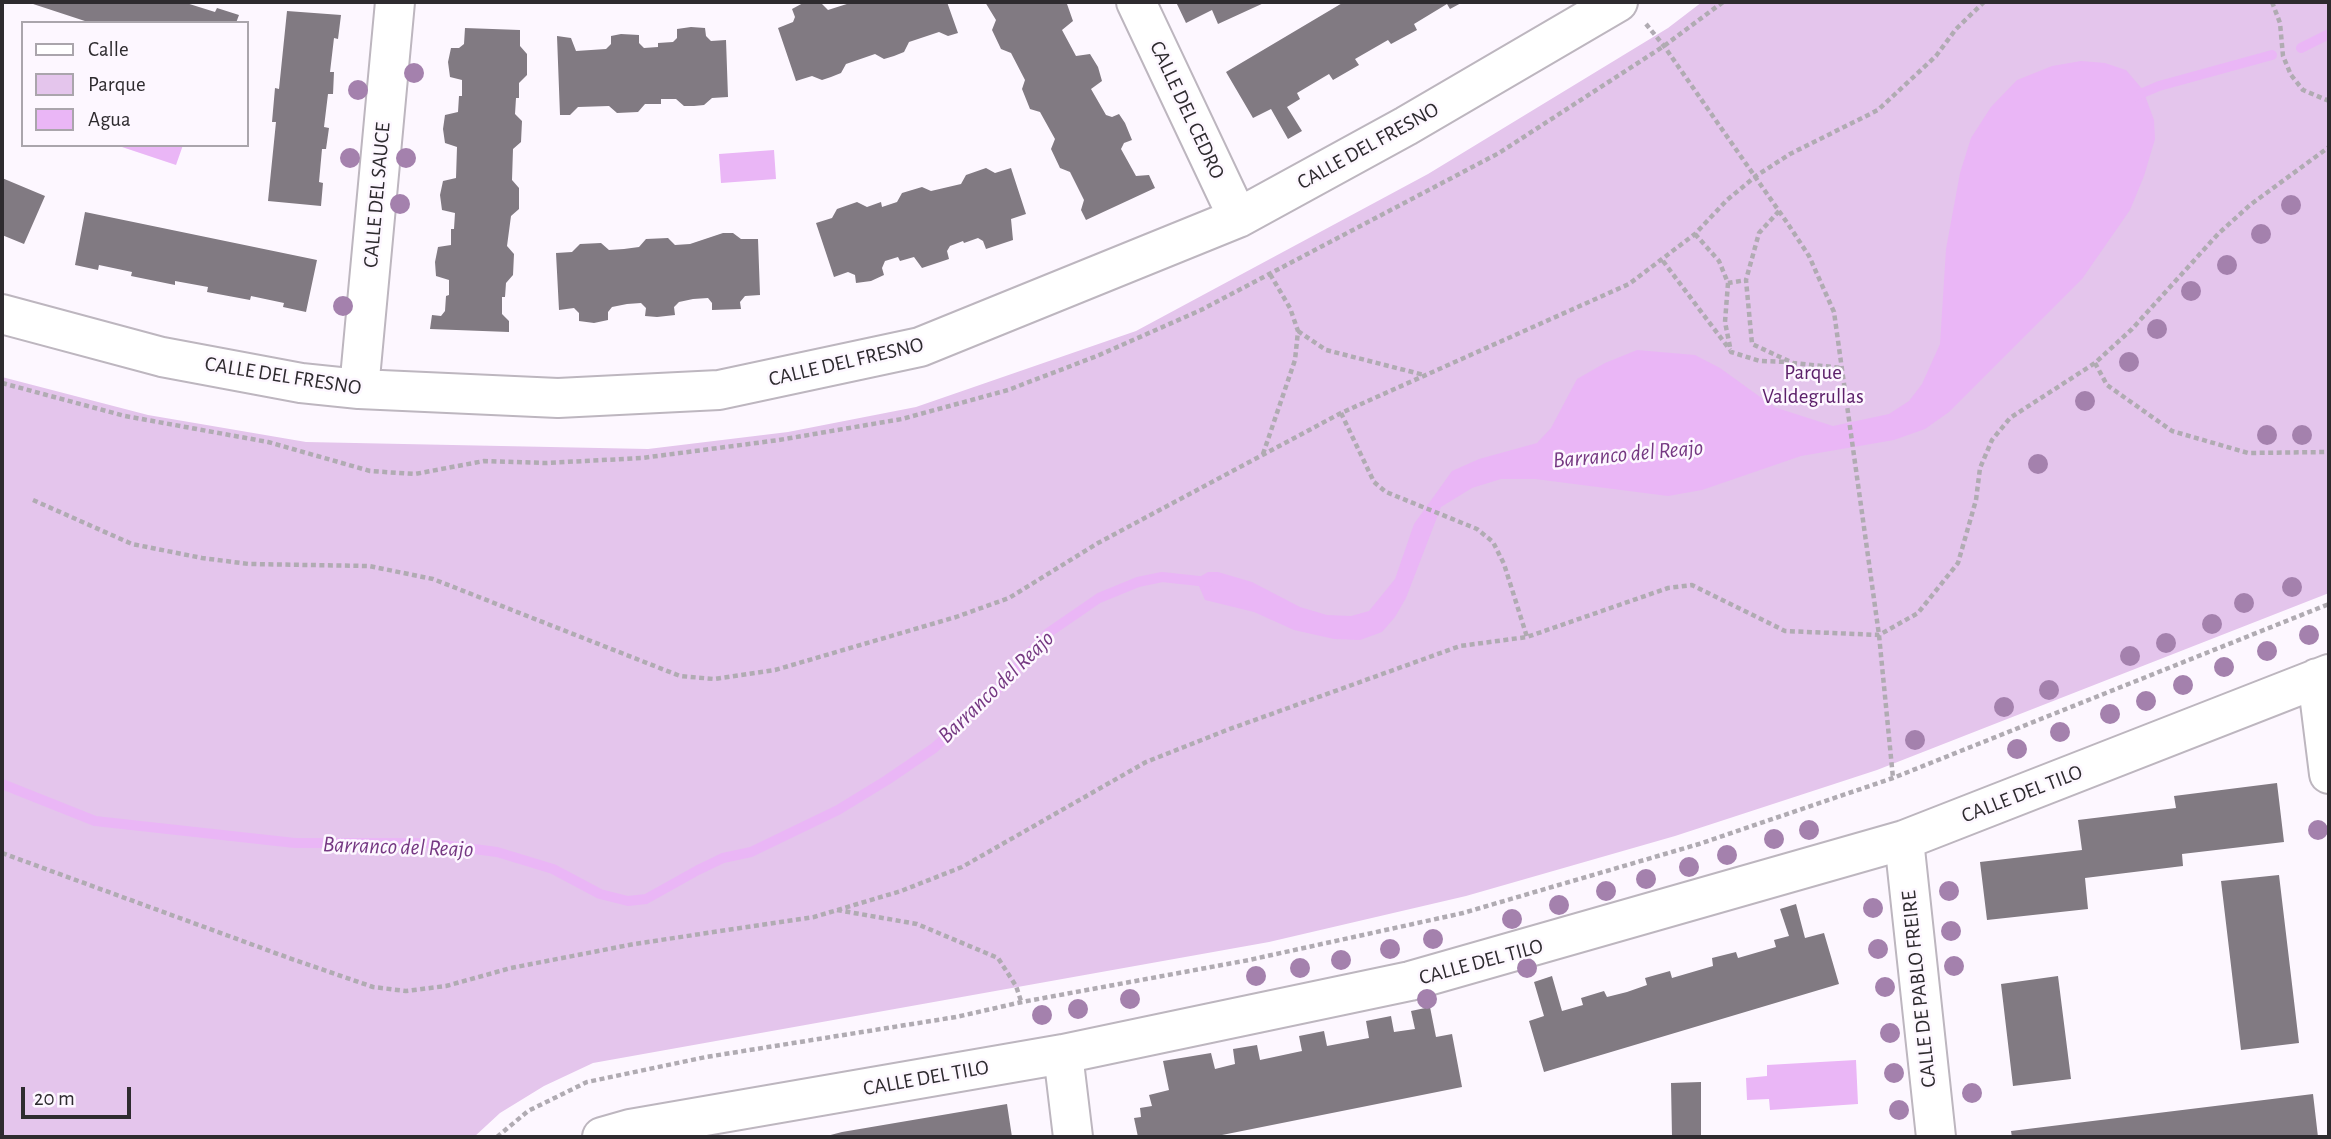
<!DOCTYPE html>
<html>
<head>
<meta charset="utf-8">
<style>
	body { margin:0 }
	#map { position:relative; width:2331px; height:1139px; overflow:hidden; background:#fdf7ff; font-family:"Alegreya Sans",sans-serif }
	canvas { display:block }
	.frame { position:absolute; inset:0; border:4px solid #2e2b2f; pointer-events:none }
	.legend { position:absolute; left:21px; top:21px; width:228px; height:126px; box-sizing:border-box; background:#fdf7ff; border:2px solid #aaa5ac; margin:0; padding:9px 12px; list-style:none; font-size:21px; color:#2e2b2f }
	.legend li { display:flex; align-items:center; gap:14px; height:35px }
	.legend b { width:35px; border:2px solid #aaa5ac }
	.scale { position:absolute; left:21px; top:1087px; width:110px; height:32px; box-sizing:border-box; border:4px solid #2e2b2f; border-top:0; padding-left:9px; font-size:21px; line-height:24px; white-space:nowrap; color:#2e2b2f; -webkit-text-stroke:5px #fdf7ff; paint-order:stroke }
</style>
</head>
<body>
<div id="map">
<canvas width="2331" height="1139"></canvas>
<div class="frame"></div>
<ul class="legend">
<li><b style="height:9px;background:#fff"></b>Calle</li>
<li><b style="height:19px;background:#e4c5ec"></b>Parque</li>
<li><b style="height:19px;background:#eab6f6"></b>Agua</li>
</ul>
<div class="scale">20 m</div>
</div>
<script>
const ctx = document.querySelector('canvas').getContext('2d');
ctx.lineJoin = 'round';
function paint(path, color) {
  ctx.fillStyle = color;
  ctx.fill(path, 'evenodd');
}
function shape(rows) {
  const path = new Path2D();
  for (const r of rows) {
    path.moveTo(r[0], r[1]);
    for (let i = 2; i < r.length; i += 2) path.lineTo(r[i], r[i + 1]);
  }
  return path;
}
function stroke(path, color, width, dash) {
  ctx.strokeStyle = color;
  ctx.lineWidth = width;
  ctx.lineCap = dash ? 'butt' : 'round';
  ctx.setLineDash(dash || []);
  ctx.stroke(path);
}
function label(font, color, halo, rows, align = 'center') {
  ctx.font = font + ' "Alegreya Sans",sans-serif';
  ctx.lineWidth = 5;
  ctx.setLineDash([]);
  ctx.textBaseline = 'middle';
  ctx.strokeStyle = halo;
  ctx.fillStyle = color;
  for (const [text, x, y, turn = 0] of rows) {
    ctx.save();
    ctx.translate(x, y);
    ctx.rotate((+turn || 0) * Math.PI / 180);
    ctx.textAlign = isNaN(turn) ? turn : align;
    if (halo) ctx.strokeText(text, 0, 0);
    ctx.fillText(text, 0, 0);
    ctx.restore();
  }
}
paint(shape([
	[1702,2,2329,2,2329,593,1877,770,1675,836,1466,896,1269,942,593,1063,544,1086,500,1113,474,1137,2,1137,2,377,148,415,306,442,648,449,788,432,916,407,1136,331,1428,174,1668,28]
]), '#e4c5ec');
paint(shape([
	[2081,61,2105,63,2126,70,2143,90,2154,120,2155,139,2144,176,2130,210,2082,279,1949,412,1925,429,1894,440,1801,456,1702,490,1668,496,1535,479,1501,479,1472,488,1441,507,1406,598,1395,617,1382,632,1360,640,1334,639,1294,630,1254,612,1205,600,1196,579,1208,572,1218,572,1252,582,1300,607,1327,615,1351,616,1369,611,1395,579,1414,524,1452,471,1479,459,1537,443,1551,428,1577,379,1605,363,1637,350,1695,355,1720,368,1774,407,1833,426,1889,414,1909,401,1922,384,1940,344,1946,249,1960,173,1971,138,1991,107,2017,80,2052,66],
	[116,145,183,145,176,165],
	[774,150,776,179,721,183,719,154],
	[1856,1060,1858,1104,1770,1110,1769,1099,1747,1100,1746,1078,1767,1076,1767,1065]
]), '#eab6f6');
stroke(shape([
	[2301,48,2329,34],
	[2133,97,2159,86,2272,55],
	[2,784,95,821,295,843,427,843,497,852,553,869,600,894,628,901,646,899,698,870,723,858,751,852,838,810,887,780,934,748,990,697,1048,633,1099,598,1138,582,1162,577,1208,582]
]), '#eab6f6', 10);
paint(shape([
	[27,2,183,2,215,12,217,8,239,15,236,23,91,23],
	[805,2,820,2,828,10,853,2,947,2,958,33,948,36,939,32,909,42,904,52,894,56,884,59,875,54,846,64,841,73,831,77,822,80,812,76,796,81,778,28,793,22,795,17,792,9],
	[985,2,1067,4,1073,21,1062,30,1076,56,1090,54,1098,67,1102,81,1091,89,1106,115,1112,117,1119,114,1125,123,1132,140,1124,143,1121,149,1136,176,1149,175,1155,188,1086,220,1081,210,1084,200,1070,172,1060,168,1051,149,1055,139,1040,112,1030,109,1022,89,1025,80,1011,53,1001,49,992,30,996,20],
	[1176,2,1266,2,1218,24,1212,10,1186,23],
	[1344,2,1463,2,1450,9,1447,4,1414,24,1417,30,1391,44,1388,40,1355,59,1359,65,1333,80,1329,74,1297,93,1300,99,1287,107,1302,131,1288,139,1271,109,1253,118,1226,72],
	[287,11,341,15,338,39,334,38,330,72,334,72,333,94,328,94,324,127,329,128,326,149,322,149,319,182,323,183,321,206,268,201,276,122,272,122,275,88,279,89],
	[691,27,705,28,706,36,711,41,726,40,728,97,712,98,704,105,694,106,684,106,676,99,661,99,661,104,645,104,638,112,617,113,609,106,578,107,570,115,560,115,557,36,571,38,576,51,606,49,611,44,611,36,621,34,639,35,639,43,644,48,658,47,658,43,673,42,677,38,677,29],
	[465,28,520,30,520,46,527,54,527,75,519,83,519,98,516,98,515,114,522,121,521,142,513,149,512,180,519,188,519,209,511,216,507,246,514,254,513,275,506,283,505,297,502,297,502,314,509,321,509,332,430,329,432,315,441,316,445,311,446,296,449,295,449,280,436,276,435,262,438,247,451,245,451,229,454,229,455,213,442,210,440,195,443,181,456,178,457,147,445,143,443,129,445,115,458,112,459,96,462,96,462,80,450,77,448,62,451,48,459,48,464,44],
	[986,168,995,173,1011,168,1026,214,1011,219,1013,240,986,249,983,241,978,238,964,243,963,241,950,246,947,251,949,259,922,268,914,257,900,261,898,257,885,261,882,268,884,275,871,281,856,283,855,275,848,272,834,277,816,223,832,218,837,209,857,202,867,207,881,202,882,207,897,202,902,193,922,187,931,191,961,184,966,175],
	[2,178,45,196,24,244,2,235],
	[85,212,317,260,306,312,283,307,284,303,251,296,250,300,207,292,208,287,175,281,175,285,131,276,132,272,99,265,98,270,75,265],
	[723,233,733,233,741,239,758,239,760,295,745,296,740,302,741,309,712,310,712,303,708,298,693,299,679,302,674,307,675,315,657,317,645,316,646,308,641,303,627,304,612,307,608,312,608,320,594,323,579,321,579,313,574,308,559,310,556,253,572,252,580,244,601,243,609,250,624,249,639,247,646,239,668,238,675,245,690,244],
	[2277,783,2284,842,2182,854,2183,866,2085,878,2088,909,1987,920,1980,862,2082,850,2078,820,2176,808,2174,796],
	[2279,875,2299,1043,2241,1050,2221,881],
	[1796,904,1805,938,1824,933,1839,984,1544,1072,1529,1021,1544,1016,1534,982,1552,976,1562,1011,1583,1005,1581,998,1604,991,1607,997,1627,992,1647,985,1645,978,1670,971,1672,978,1713,966,1712,958,1736,952,1738,958,1776,947,1774,940,1789,936,1780,909],
	[2058,976,2071,1079,2013,1086,2001,984],
	[1430,1007,1436,1037,1452,1034,1462,1087,1212,1137,1138,1137,1134,1118,1141,1117,1140,1108,1152,1106,1149,1095,1169,1090,1163,1061,1211,1053,1215,1069,1235,1064,1233,1049,1257,1045,1260,1060,1302,1051,1299,1036,1324,1031,1327,1046,1369,1038,1366,1021,1391,1016,1394,1032,1415,1029,1411,1011],
	[1701,1082,1701,1137,1672,1137,1671,1083],
	[2313,1094,2318,1137,2012,1137,2011,1131],
	[1007,1104,1012,1137,823,1137,842,1132]
]), '#817a82');
const minor = shape([
	[1136,2,1238,218],
	[2,314,162,357,301,383,359,389,558,398,719,390,920,347,1238,218,1406,126,1618,2],
	[359,389,395,2],
	[2317,678,2329,774],
	[1904,840,1936,1137],
	[1063,1054,1073,1137],
	[602,1137,630,1129,1063,1054,1410,981,1904,840,2329,674]
]);
stroke(minor, '#bdb6bf', 42);
stroke(shape([
	[2272,2,2280,23,2283,56,2291,75,2303,90,2329,101],
	[1646,24,1664,46,1788,224,1809,256,1834,312,1879,635,1893,778],
	[1779,211,1759,233,1746,280,1752,344,1793,363,1842,368],
	[1695,234,1719,261,1728,283,1746,280],
	[1663,261,1730,350],
	[1728,283,1725,322,1731,352,1760,361,1789,362],
	[1298,331,1326,350,1424,375],
	[2095,363,2107,385,2172,431,2248,453,2329,452],
	[2,383,125,416,268,442,370,471,415,474,484,461,546,463,642,458,779,440,902,419,1008,390,1097,356,1201,310,1499,153,1664,46,1723,2],
	[1341,413,1374,482,1386,492,1477,529,1493,542,1504,564,1527,637],
	[1263,454,1295,360,1298,331,1290,308,1270,274],
	[33,500,132,544,202,558,249,564,369,566,433,579,680,676,714,679,775,670,956,617,1009,598,1098,543,1341,413,1629,284,1695,234,1727,200,1756,176,1790,154,1878,110,1936,56,1956,29,1984,2],
	[2,853,289,958,373,987,406,991,446,986,511,968,634,944,814,917,901,891,962,867,1146,762,1227,730,1460,646,1527,637,1668,588,1692,585,1785,631,1879,635,1918,613,1958,563,1976,500,1980,468,1992,440,2010,418,2095,363,2132,329,2218,234,2250,205,2329,147],
	[837,910,917,924,998,958,1016,986,1021,1001],
	[497,1137,528,1111,587,1082,706,1057,956,1017,1022,1002,1249,960,1463,913,1699,844,1893,778,2329,604]
]), '#b0abb2', 4.5, [5, 3.5]);
stroke(minor, '#fff', 38);
ctx.fillStyle = '#a481ad';
for (const [x, y] of [
	[414,73],
	[358,90],
	[350,158],
	[406,158],
	[400,204],
	[2291,205],
	[2261,234],
	[2227,265],
	[2191,291],
	[343,306],
	[2157,329],
	[2129,362],
	[2085,401],
	[2267,435],
	[2302,435],
	[2038,464],
	[2292,587],
	[2244,603],
	[2212,624],
	[2309,635],
	[2166,643],
	[2267,651],
	[2130,656],
	[2224,667],
	[2183,685],
	[2049,690],
	[2146,701],
	[2004,707],
	[2110,714],
	[2060,732],
	[1915,740],
	[2017,749],
	[1809,830],
	[2318,830],
	[1774,839],
	[1727,855],
	[1689,867],
	[1646,879],
	[1606,891],
	[1949,891],
	[1559,905],
	[1873,908],
	[1512,919],
	[1951,931],
	[1433,939],
	[1390,949],
	[1878,949],
	[1341,960],
	[1954,966],
	[1300,968],
	[1527,968],
	[1256,976],
	[1885,987],
	[1130,999],
	[1427,999],
	[1078,1009],
	[1042,1015],
	[1890,1033],
	[1894,1073],
	[1972,1093],
	[1899,1110]
]) {
  ctx.beginPath();
  ctx.arc(x, y, 10, 0, 2 * Math.PI);
  ctx.fill();
}
label('21px', '#2e2b2f', '#fdf7ff', [
	["CALLE DEL CEDRO",1187,110,65],
	["CALLE DEL FRESNO",1368,146,-29],
	["CALLE DEL SAUCE",377,195,-85],
	["CALLE DEL FRESNO",846,362,-13],
	["CALLE DEL FRESNO",283,376,9],
	["CALLE DEL TILO",2022,794,-21],
	["CALLE DEL TILO",1481,962,-15],
	["CALLE DE PABLO FREIRE",1919,989,-96],
	["CALLE DEL TILO",926,1078,-10]
]);
label('21px', '#5c206a', '#fdf7ff', [
	["Parque",1813,373],
	["Valdegrullas",1813,397]
]);
label('italic 23px', '#753882', '#fdf7ff', [
	["Barranco del Reajo",1628,454,-5],
	["Barranco del Reajo",996,687,-44],
	["Barranco del Reajo",398,847,2]
]);
</script>
</body>
</html>
